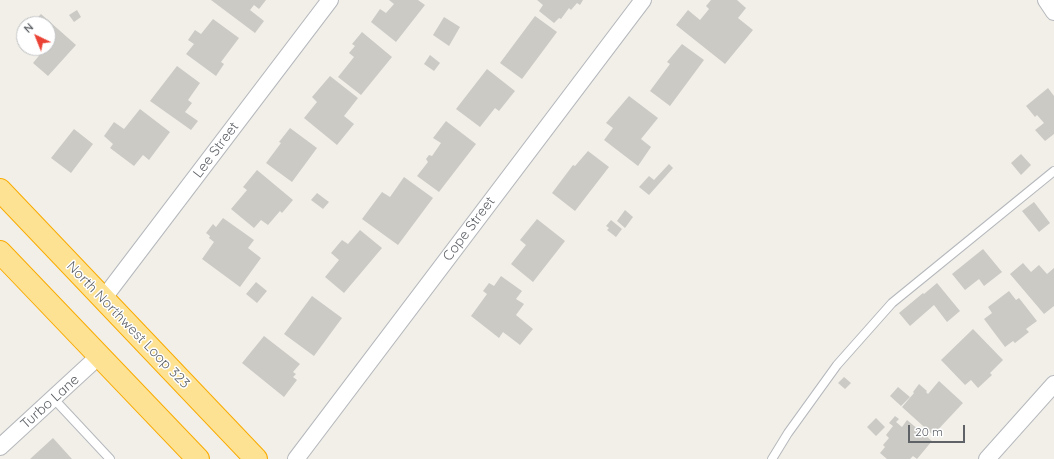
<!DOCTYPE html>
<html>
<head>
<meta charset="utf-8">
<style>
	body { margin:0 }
	#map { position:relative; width:1054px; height:459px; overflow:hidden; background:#f1efe8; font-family:Quicksand,sans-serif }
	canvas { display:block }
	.north { position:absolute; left:16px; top:16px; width:40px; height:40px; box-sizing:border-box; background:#fff; border:1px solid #bfc1c3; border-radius:50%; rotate:317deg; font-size:11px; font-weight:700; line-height:16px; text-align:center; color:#5f6368 }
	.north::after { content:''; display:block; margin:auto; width:14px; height:18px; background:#ea4335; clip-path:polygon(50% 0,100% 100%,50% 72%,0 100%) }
	.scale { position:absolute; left:908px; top:425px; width:57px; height:18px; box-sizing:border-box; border:2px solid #5f6368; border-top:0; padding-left:5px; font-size:12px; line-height:14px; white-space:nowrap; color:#5f6368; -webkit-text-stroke:3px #fff; paint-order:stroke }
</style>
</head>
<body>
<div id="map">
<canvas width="1054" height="459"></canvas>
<div class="north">N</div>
<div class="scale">20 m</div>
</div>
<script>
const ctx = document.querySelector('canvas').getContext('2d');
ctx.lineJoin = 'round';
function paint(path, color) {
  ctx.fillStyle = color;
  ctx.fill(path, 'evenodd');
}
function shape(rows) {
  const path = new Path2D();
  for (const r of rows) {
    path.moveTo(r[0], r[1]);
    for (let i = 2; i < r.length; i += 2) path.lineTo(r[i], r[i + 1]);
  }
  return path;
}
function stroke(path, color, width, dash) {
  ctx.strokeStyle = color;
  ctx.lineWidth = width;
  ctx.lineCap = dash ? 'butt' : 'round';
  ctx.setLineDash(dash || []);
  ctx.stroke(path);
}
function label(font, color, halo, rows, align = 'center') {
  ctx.font = font + ' Quicksand,sans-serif';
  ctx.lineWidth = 3;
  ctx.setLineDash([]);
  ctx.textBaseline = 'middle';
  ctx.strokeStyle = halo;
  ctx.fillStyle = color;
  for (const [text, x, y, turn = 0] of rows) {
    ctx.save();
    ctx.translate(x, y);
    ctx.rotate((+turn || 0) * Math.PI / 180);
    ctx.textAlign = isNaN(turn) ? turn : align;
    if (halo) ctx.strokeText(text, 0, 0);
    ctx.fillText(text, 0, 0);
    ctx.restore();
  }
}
paint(shape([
	[211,0,266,0,259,9,254,5,250,10,264,21,255,33],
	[389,0,418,0,425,5,396,42,371,22,380,9,386,13,394,4],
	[537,0,583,0,580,5,577,3,571,10,569,8,561,19,559,18,554,23,539,11,543,5],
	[711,0,737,0,746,8,738,18,753,30,725,64,676,25,688,10,700,20,709,9,706,6],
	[77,10,81,17,74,22,69,15],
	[41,14,76,45,48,76,33,63,42,52,38,48,48,48,48,24,31,24],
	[535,16,557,32,522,79,500,63],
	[444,17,460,27,449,46,433,35],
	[213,19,239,38,221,62,224,64,216,76,186,54,194,44,188,40,195,30,201,34],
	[362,32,392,57,361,95,338,77,354,57,349,53,355,46,352,44],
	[682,44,704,60,670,106,650,91,670,64,667,62],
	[430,55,440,63,434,71,424,64],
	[177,66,200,83,188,100,192,103,185,112,198,121,191,130,150,101],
	[487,69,515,91,499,111,495,108,480,127,456,109],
	[330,76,358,98,344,116,354,124,337,145,304,118,317,102,312,97],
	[1048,88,1054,96,1054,134,1045,141,1035,130,1044,123,1037,115,1035,117,1026,106],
	[629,96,658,118,641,139,651,147,638,166,604,140,613,128,606,123],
	[140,109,170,132,149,160,143,155,134,166,110,148,113,144,104,136,114,122,124,129],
	[446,121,476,144,439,192,417,176,428,162,426,159,429,155,432,156,441,143,433,138],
	[290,128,317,148,292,182,266,163,281,143,279,142],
	[74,129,93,144,71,173,51,158],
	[588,151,609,167,575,211,552,193,573,165,575,166],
	[1021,154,1031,165,1021,175,1011,163],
	[669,164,673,168,649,195,639,187,649,176,654,180],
	[257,170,293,200,282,213,280,211,268,225,261,220,254,228,231,209,247,190,243,187],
	[404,177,433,198,398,245,362,219,382,192,390,197],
	[317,193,329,202,323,209,311,200],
	[1034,202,1050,223,1039,232,1022,211],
	[625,210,633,217,625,228,617,221],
	[223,218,254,240,248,248,261,258,240,287,202,259,214,242,209,238,210,236,206,233,213,224,216,227],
	[537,219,565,241,533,282,511,264,526,245,520,240],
	[611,220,622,229,616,237,607,230,609,228,606,226],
	[360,230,382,248,344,293,325,277,339,260,331,253,342,240,348,244],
	[983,249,1002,272,984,286,979,279,965,290,952,274],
	[1023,263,1031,272,1039,265,1047,274,1054,268,1054,306,1044,314,1010,274],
	[501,276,522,291,516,299,524,304,516,315,533,329,520,345,503,332,499,338,471,316,487,294,483,291,489,283,494,286],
	[256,282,267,291,257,303,246,294],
	[937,283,960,311,947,322,934,305,910,326,899,313,923,293,924,294],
	[1009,291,1016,300,1019,298,1037,321,1026,329,1029,332,1015,343,1013,341,1005,347,984,319,992,313,988,307],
	[312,296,342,318,314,356,284,334],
	[973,329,1003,360,990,373,992,375,978,388,971,380,965,385,941,360],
	[264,336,300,364,293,372,296,374,293,377,297,380,284,397,242,363],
	[844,377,851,383,845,389,838,383],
	[939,381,963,403,933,435,902,407,914,393,913,392,919,384,927,391,926,392,928,394],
	[898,387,910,397,901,406,890,396],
	[895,416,899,419,896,422,902,427,907,420,932,441,917,459,913,456,910,459,887,459,880,453,885,447,883,445,889,438,886,435,893,426,889,423],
	[876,418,885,427,876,436,867,427],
	[53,438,72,459,30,459]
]), '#cccac5');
const lane = shape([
	[53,398,110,459],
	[772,459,788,433,837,365,892,303,1054,171]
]);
const street = shape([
	[1046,0,1054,12],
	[103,299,330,0],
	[0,447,99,356],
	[296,459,643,0],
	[987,459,1054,384]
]);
const highway = shape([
	[0,190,256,459],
	[0,252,198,459]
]);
stroke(lane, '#b5b8bc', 10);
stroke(street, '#b5b8bc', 18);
stroke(highway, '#f9ab00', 24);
stroke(lane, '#fff', 8);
stroke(street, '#fff', 16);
stroke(highway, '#fde293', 22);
label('14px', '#5f6368', '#fff', [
	["Lee Street",216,150,-53],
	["Cope Street",469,229,-53],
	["North Northwest Loop 323",128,325,46],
	["Turbo Lane",50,402,-42]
]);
</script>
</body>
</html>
